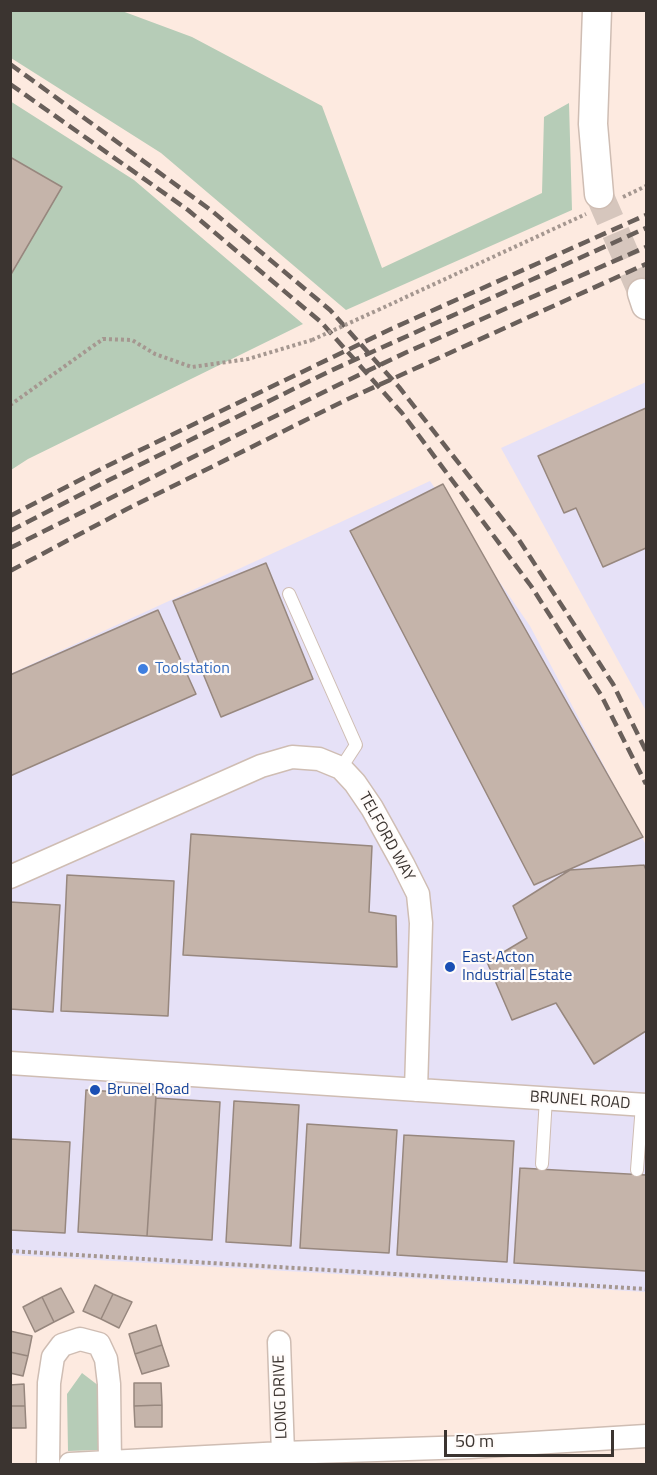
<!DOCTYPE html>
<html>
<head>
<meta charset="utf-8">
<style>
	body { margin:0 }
	#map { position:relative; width:657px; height:1475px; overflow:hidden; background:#fdeae0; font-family:"Titillium Web",sans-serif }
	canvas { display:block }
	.frame { position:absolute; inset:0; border:12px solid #3b3430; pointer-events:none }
	.scale { position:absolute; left:444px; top:1430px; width:170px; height:27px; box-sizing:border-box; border:3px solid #3b3430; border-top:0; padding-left:8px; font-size:18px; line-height:21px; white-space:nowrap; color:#3b3430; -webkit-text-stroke:4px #fffbf9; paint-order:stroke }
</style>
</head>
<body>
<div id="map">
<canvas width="657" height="1475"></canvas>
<div class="frame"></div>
<div class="scale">50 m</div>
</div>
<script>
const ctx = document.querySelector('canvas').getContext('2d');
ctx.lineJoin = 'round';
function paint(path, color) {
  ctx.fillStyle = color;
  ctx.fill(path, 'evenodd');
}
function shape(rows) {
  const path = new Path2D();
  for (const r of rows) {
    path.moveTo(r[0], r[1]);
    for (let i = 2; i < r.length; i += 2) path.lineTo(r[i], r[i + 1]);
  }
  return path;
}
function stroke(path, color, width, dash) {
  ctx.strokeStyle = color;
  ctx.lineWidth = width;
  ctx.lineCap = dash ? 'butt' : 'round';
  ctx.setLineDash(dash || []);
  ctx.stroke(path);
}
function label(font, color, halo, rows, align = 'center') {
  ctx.font = font + ' "Titillium Web",sans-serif';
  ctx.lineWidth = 4.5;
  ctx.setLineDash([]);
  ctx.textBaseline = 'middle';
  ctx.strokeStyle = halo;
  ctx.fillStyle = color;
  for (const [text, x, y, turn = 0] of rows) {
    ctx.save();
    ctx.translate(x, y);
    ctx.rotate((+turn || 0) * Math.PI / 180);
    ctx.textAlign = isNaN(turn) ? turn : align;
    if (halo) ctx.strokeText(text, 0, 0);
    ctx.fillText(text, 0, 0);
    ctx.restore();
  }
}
paint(shape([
	[646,382,646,711,501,448],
	[430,481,530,626,646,845,646,1292,11,1255,10,674]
]), '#e6e1f7');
paint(shape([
	[10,11,122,11,192,37,322,106,382,268,542,193,544,117,569,103,572,210,346,310,161,153,11,58],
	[10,101,134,180,303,324,28,459,11,470],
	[82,1373,99,1386,99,1450,68,1451,67,1394]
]), '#b6ccb7');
const building = shape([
	[10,157,62,187,10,276,10,157],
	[646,408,646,548,603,567,576,508,564,513,538,456,646,408],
	[443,484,643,837,534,885,350,531,443,484],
	[266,563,313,679,221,717,173,601,266,563],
	[158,610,196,694,10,776,10,675,158,610],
	[191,834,372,846,369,912,396,916,397,967,183,955,191,834],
	[644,865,646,870,646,1031,594,1064,556,1003,512,1020,487,962,527,938,513,906,570,870,644,865],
	[67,875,174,881,168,1016,61,1011,67,875],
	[10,902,60,905,53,1012,10,1009,10,902],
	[86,1090,156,1094,147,1236,78,1232,86,1090],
	[156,1098,220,1102,212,1240,147,1236,156,1098],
	[234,1101,299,1105,291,1246,226,1242,234,1101],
	[307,1124,397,1130,389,1253,300,1248,307,1124],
	[404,1135,514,1141,507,1262,397,1255,404,1135],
	[10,1139,70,1142,65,1233,10,1230,10,1139],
	[520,1168,646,1175,646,1271,514,1263,520,1168],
	[95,1285,113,1294,101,1319,83,1311,95,1285],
	[61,1288,74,1312,54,1322,42,1297,61,1288],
	[113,1294,132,1302,119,1328,101,1319,113,1294],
	[42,1297,54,1322,35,1332,23,1307,42,1297],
	[156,1325,162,1345,135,1354,129,1334,156,1325],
	[10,1331,32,1336,28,1356,10,1352,10,1331],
	[162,1345,169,1366,142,1374,135,1354,162,1345],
	[10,1352,28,1356,23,1376,10,1373,10,1352],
	[134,1383,161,1383,162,1405,134,1406,134,1383],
	[24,1384,25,1406,10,1406,10,1385,24,1384],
	[162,1405,162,1427,135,1427,134,1406,162,1405],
	[10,1406,25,1406,26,1428,10,1428,10,1406]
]);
paint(building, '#c5b4aa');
stroke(building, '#97877e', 1.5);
stroke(shape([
	[599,194,642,293]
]), '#d6c6bd', 28, [28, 14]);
const service = shape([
	[289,594,356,745,341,768],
	[542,1164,546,1098],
	[637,1170,642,1105]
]);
const minor = shape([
	[10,877,261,766,292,757,319,759,341,768,355,783,372,808,403,864,418,894,421,923,416,1090],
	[10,1063,646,1105],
	[279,1342,283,1453],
	[48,1464,49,1383,53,1357,62,1345,80,1339,99,1344,106,1359,109,1384,110,1464],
	[70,1464,283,1453,470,1447,646,1436]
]);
const tertiary = shape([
	[597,10,593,124,599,194],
	[642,293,646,305]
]);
stroke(service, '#cfbdb3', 14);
stroke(minor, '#cfbdb3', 25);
stroke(tertiary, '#cfbdb3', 31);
stroke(shape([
	[623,197,646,186],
	[378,310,586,214],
	[10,405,103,339,132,340,155,354,192,367,248,359,312,340],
	[10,1251,646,1289]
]), '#a59790', 4, [3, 3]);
stroke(service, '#fff', 12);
stroke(minor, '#fff', 22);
stroke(tertiary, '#fff', 28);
stroke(shape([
	[10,64,212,211,330,310,399,387,519,540,613,684,646,751],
	[10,84,188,210,322,323,402,413,531,586,601,695,646,784],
	[10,516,103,468,391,329,646,215],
	[10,531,111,479,330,371,646,228],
	[10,548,340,384,407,352,646,247],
	[10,571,127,509,348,399,646,264]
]), '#695f5a', 4.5, [12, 6]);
stroke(shape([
	[312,340,378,310]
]), '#a59790', 4, [3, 3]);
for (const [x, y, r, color] of [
	[143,669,6,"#3f7fe0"],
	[450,967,6,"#1a4fb4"],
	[95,1090,6,"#1a4fb4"]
]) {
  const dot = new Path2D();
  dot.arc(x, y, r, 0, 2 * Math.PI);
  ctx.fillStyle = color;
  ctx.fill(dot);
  stroke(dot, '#fffbf9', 2);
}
label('16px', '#366cbe', '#fffbf9', [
	["Toolstation",155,669]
], 'left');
label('16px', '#3b3430', '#fffbf9', [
	["TELFORD WAY",386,837,61],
	["BRUNEL ROAD",580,1101,4],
	["LONG DRIVE",281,1397,-92]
]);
label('16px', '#164399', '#fffbf9', [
	["East Acton",462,958],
	["Industrial Estate",462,976],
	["Brunel Road",107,1090]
], 'left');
</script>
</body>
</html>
